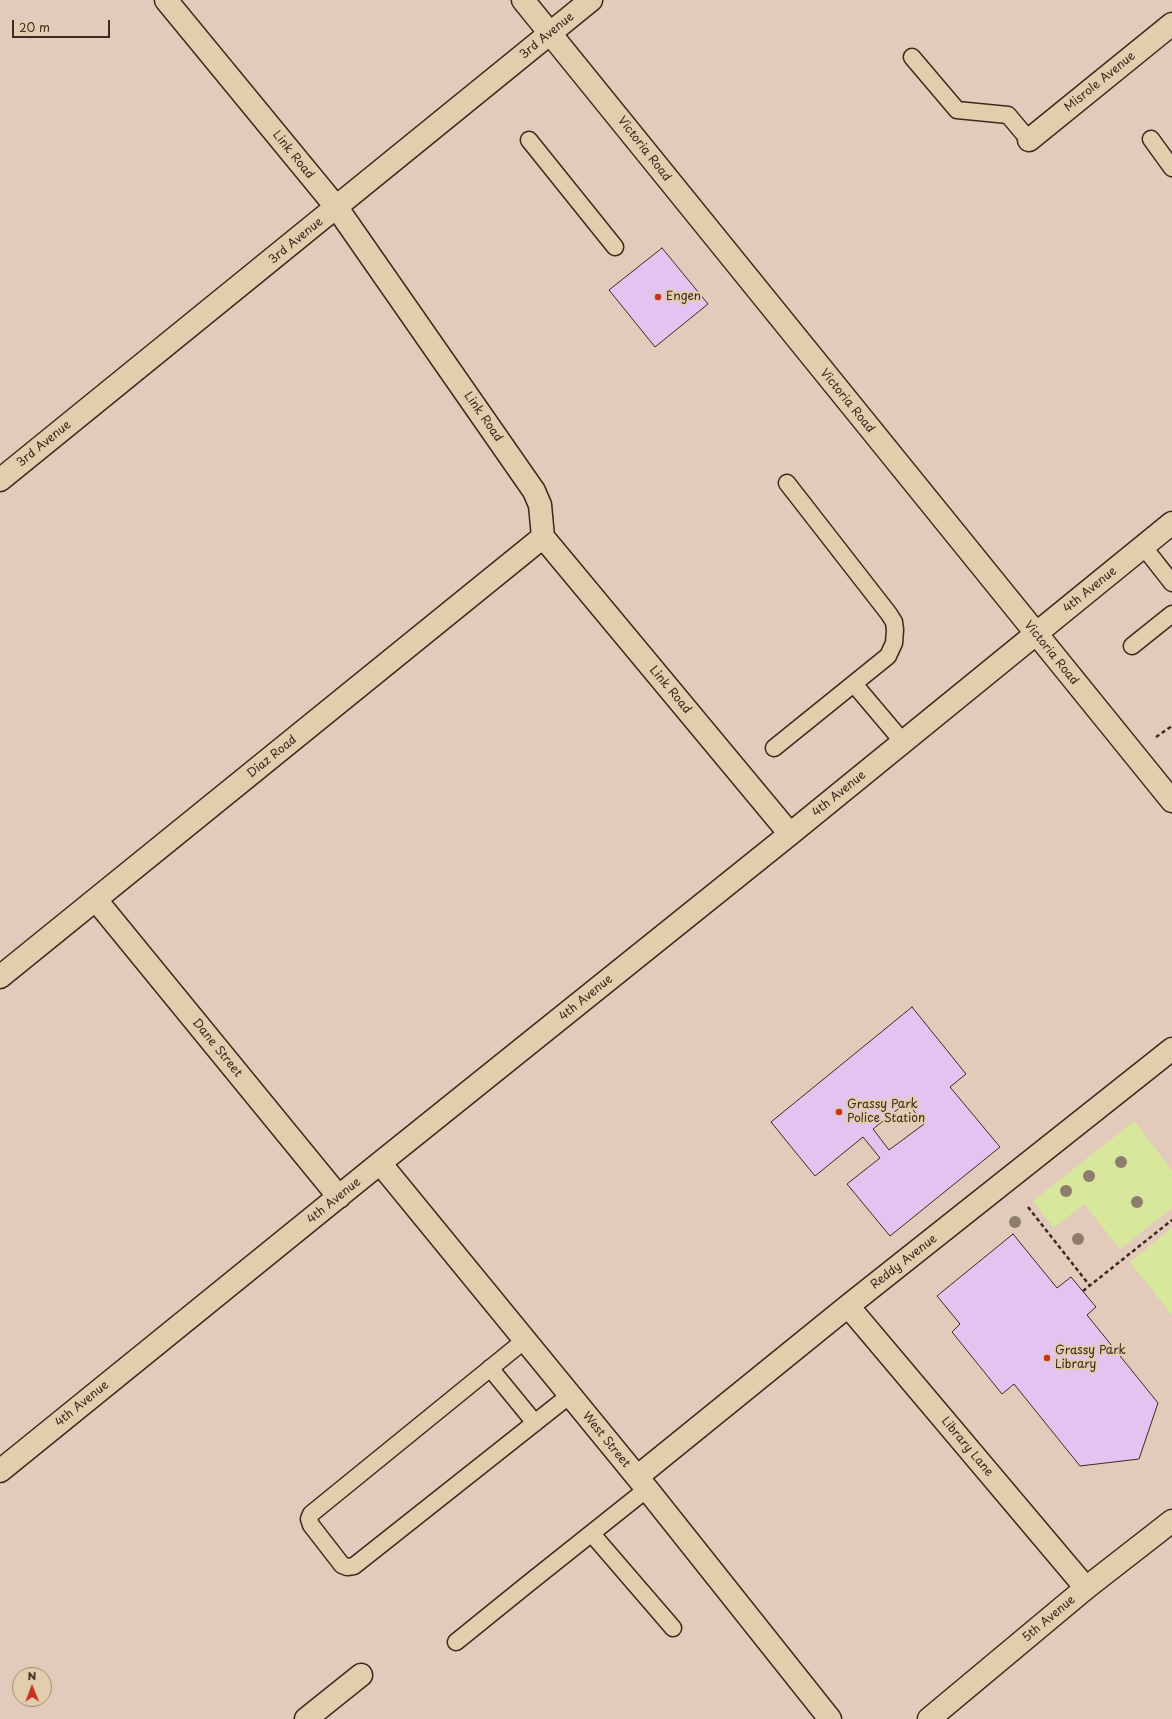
<!DOCTYPE html>
<html>
<head>
<meta charset="utf-8">
<style>
	body { margin:0 }
	#map { position:relative; width:1172px; height:1719px; overflow:hidden; background:#e2cbba; font-family:"Playpen Sans",sans-serif }
	canvas { display:block }
	.north { position:absolute; left:12px; top:1667px; width:40px; height:40px; box-sizing:border-box; background:#e2cdac; border:1px solid #9f8c73; border-radius:50%; rotate:359deg; font-size:11px; font-weight:700; line-height:16px; text-align:center; color:#3b2a1e }
	.north::after { content:''; display:block; margin:auto; width:14px; height:18px; background:#c8321e; clip-path:polygon(50% 0,100% 100%,50% 72%,0 100%) }
	.scale { position:absolute; left:12px; top:20px; width:98px; height:18px; box-sizing:border-box; border:2px solid #3b2a1e; border-top:0; padding-left:5px; font-size:12px; line-height:14px; white-space:nowrap; color:#3b2a1e; -webkit-text-stroke:3px #e2cdac; paint-order:stroke }
</style>
</head>
<body>
<div id="map">
<canvas width="1172" height="1719"></canvas>
<div class="north">N</div>
<div class="scale">20 m</div>
</div>
<script>
const ctx = document.querySelector('canvas').getContext('2d');
ctx.lineJoin = 'round';
function paint(path, color) {
  ctx.fillStyle = color;
  ctx.fill(path, 'evenodd');
}
function shape(rows) {
  const path = new Path2D();
  for (const r of rows) {
    path.moveTo(r[0], r[1]);
    for (let i = 2; i < r.length; i += 2) path.lineTo(r[i], r[i + 1]);
  }
  return path;
}
function stroke(path, color, width, dash) {
  ctx.strokeStyle = color;
  ctx.lineWidth = width;
  ctx.lineCap = dash ? 'butt' : 'round';
  ctx.setLineDash(dash || []);
  ctx.stroke(path);
}
function label(font, color, halo, rows, align = 'center') {
  ctx.font = font + ' "Playpen Sans",sans-serif';
  ctx.lineWidth = 4;
  ctx.setLineDash([]);
  ctx.textBaseline = 'middle';
  ctx.strokeStyle = halo;
  ctx.fillStyle = color;
  for (const [text, x, y, turn = 0] of rows) {
    ctx.save();
    ctx.translate(x, y);
    ctx.rotate((+turn || 0) * Math.PI / 180);
    ctx.textAlign = isNaN(turn) ? turn : align;
    if (halo) ctx.strokeText(text, 0, 0);
    ctx.fillText(text, 0, 0);
    ctx.restore();
  }
}
paint(shape([
	[1134,1121,1172,1170,1172,1208,1120,1249,1084,1204,1054,1228,1033,1201],
	[1172,1228,1172,1315,1130,1262]
]), '#d7e79b');
const building = shape([
	[662,248,708,304,655,347,609,290,662,248],
	[912,1007,966,1074,950,1087,1000,1147,890,1236,847,1184,880,1158,863,1137,815,1176,771,1122,912,1007],
	[907,1102,924,1124,889,1150,873,1129,907,1102],
	[1013,1234,1057,1288,1071,1277,1096,1307,1087,1315,1158,1403,1139,1459,1080,1466,1014,1384,1002,1394,952,1332,960,1324,937,1296,1013,1234]
]);
paint(building, '#e3c4f1');
stroke(building, '#3b2a1e', 1);
const service = shape([
	[912,57,957,110,1008,115,1029,140],
	[1151,139,1172,168],
	[529,140,615,247],
	[1143,546,1172,583],
	[1132,646,1172,614],
	[854,684,903,742],
	[774,748,888,656,894,643,895,630,894,622,889,614,787,483],
	[525,1340,311,1514,309,1519,311,1525,342,1565,347,1567,354,1566,570,1395],
	[490,1368,535,1423],
	[592,1534,673,1628],
	[456,1642,529,1583,647,1489]
]);
const minor = shape([
	[166,0,337,208,534,491,540,505,543,537,790,834],
	[1029,140,1172,24],
	[0,480,591,0],
	[96,900,339,1197],
	[0,977,543,537],
	[380,1163,647,1489,830,1719],
	[848,1306,1086,1588],
	[0,1471,380,1163,790,834,1172,523],
	[637,1477,848,1306,1172,1049],
	[306,1719,361,1675]
]);
const tertiary = shape([
	[523,0,1172,801]
]);
const secondary = shape([
	[929,1719,1086,1588,1172,1521]
]);
stroke(service, '#3b2a1e', 19);
stroke(minor, '#3b2a1e', 25);
stroke(tertiary, '#3b2a1e', 25);
stroke(secondary, '#3b2a1e', 25);
stroke(shape([
	[1156,737,1172,726],
	[1028,1207,1090,1286],
	[1083,1291,1172,1220]
]), '#3b2a1e', 2.5, [4, 3]);
stroke(service, '#e2cdac', 16);
stroke(minor, '#e2cdac', 22);
stroke(tertiary, '#e2cdac', 22);
stroke(secondary, '#e2cdac', 22);
ctx.fillStyle = '#8f7d6b';
for (const [x, y] of [
	[1121,1162],
	[1089,1176],
	[1066,1191],
	[1137,1202],
	[1015,1222],
	[1078,1239]
]) {
  ctx.beginPath();
  ctx.arc(x, y, 6, 0, 2 * Math.PI);
  ctx.fill();
}
for (const [x, y, r, color] of [
	[658,297,4,"#c8321e"],
	[839,1112,4,"#c8321e"],
	[1047,1358,4,"#c8321e"]
]) {
  const dot = new Path2D();
  dot.arc(x, y, r, 0, 2 * Math.PI);
  ctx.fillStyle = color;
  ctx.fill(dot);
  stroke(dot, '#e2cdac', 1.5);
}
label('12px', '#3b2a1e', '#e2cdac', [
	["3rd Avenue",547,36,-39],
	["Misrole Avenue",1100,82,-39],
	["Victoria Road",644,149,52],
	["Link Road",293,155,51],
	["3rd Avenue",296,241,-39],
	["Victoria Road",847,401,51],
	["Link Road",483,417,55],
	["3rd Avenue",44,444,-39],
	["4th Avenue",1090,590,-39],
	["Victoria Road",1051,653,51],
	["Link Road",670,690,50],
	["Diaz Road",272,757,-39],
	["4th Avenue",839,794,-39],
	["4th Avenue",586,998,-39],
	["Dane Street",217,1048,51],
	["4th Avenue",334,1201,-39],
	["Reddy Avenue",904,1262,-38],
	["4th Avenue",82,1404,-39],
	["West Street",606,1440,51],
	["Library Lane",967,1447,50],
	["5th Avenue",1049,1619,-40]
]);
label('12px', '#3b2a1e', '#e2cdac', [
	["Engen",666,297],
	["Grassy Park",847,1105],
	["Police Station",847,1119],
	["Grassy Park",1055,1351],
	["Library",1055,1365]
], 'left');
</script>
</body>
</html>
